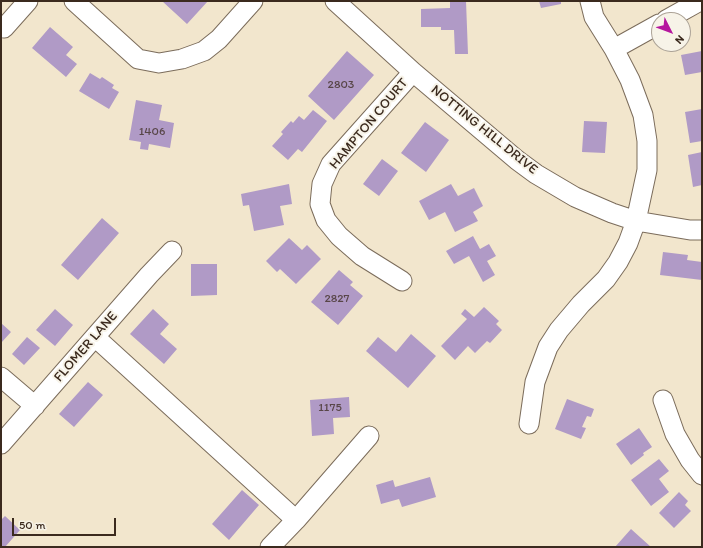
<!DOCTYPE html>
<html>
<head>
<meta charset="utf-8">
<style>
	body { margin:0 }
	#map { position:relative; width:703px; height:548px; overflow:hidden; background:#f2e6cd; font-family:Itim,sans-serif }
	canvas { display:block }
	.frame { position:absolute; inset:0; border:2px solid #3b2a1e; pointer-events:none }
	.north { position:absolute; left:651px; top:12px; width:40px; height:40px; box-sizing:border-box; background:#f7f3e8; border:1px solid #aca397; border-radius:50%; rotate:132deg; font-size:11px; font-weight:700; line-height:16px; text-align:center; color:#3b2a1e }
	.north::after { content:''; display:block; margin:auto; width:14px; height:18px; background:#b5179e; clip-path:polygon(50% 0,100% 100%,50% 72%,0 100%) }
	.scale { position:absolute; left:12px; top:518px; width:104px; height:18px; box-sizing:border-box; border:2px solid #3b2a1e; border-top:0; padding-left:5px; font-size:12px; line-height:14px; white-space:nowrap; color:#3b2a1e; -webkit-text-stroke:3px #f7f3e8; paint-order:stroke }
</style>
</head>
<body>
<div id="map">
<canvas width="703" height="548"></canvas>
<div class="frame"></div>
<div class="north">N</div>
<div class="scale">50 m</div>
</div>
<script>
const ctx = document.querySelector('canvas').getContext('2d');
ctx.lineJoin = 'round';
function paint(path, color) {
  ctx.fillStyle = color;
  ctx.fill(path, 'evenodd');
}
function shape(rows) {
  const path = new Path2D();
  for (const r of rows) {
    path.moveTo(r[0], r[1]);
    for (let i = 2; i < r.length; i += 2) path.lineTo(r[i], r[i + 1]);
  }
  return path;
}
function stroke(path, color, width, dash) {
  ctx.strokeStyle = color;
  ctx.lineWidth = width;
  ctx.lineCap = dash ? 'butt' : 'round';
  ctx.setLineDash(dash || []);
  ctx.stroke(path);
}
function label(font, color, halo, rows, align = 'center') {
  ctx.font = font + ' Itim,sans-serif';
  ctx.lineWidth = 4;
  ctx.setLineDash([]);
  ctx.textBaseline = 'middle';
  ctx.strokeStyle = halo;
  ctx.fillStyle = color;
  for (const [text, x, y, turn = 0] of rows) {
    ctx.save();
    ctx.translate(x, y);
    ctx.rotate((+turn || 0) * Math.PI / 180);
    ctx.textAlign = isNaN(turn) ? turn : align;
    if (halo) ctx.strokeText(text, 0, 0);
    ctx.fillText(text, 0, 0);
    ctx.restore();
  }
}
paint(shape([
	[162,1,208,1,187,24],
	[466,1,468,54,455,54,454,30,441,30,441,27,421,27,421,9,450,8,450,2],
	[539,1,561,1,561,4,541,8],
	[50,27,73,47,66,55,77,64,66,77,32,48],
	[347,51,374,75,334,120,308,96],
	[702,51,702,72,685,75,681,55],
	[90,73,100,79,102,77,114,85,112,88,119,92,109,109,79,91],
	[136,100,162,105,159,120,174,123,170,148,149,144,148,150,140,149,141,142,129,140],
	[702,109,702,141,690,143,685,112],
	[313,110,327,121,302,152,298,149,288,160,272,146,283,134,281,132,291,121,293,123,299,116,304,120],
	[584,121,607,122,605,153,582,152],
	[425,122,449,140,426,172,401,153],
	[702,152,702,185,693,187,688,155],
	[382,159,398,171,379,196,363,184],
	[289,184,292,204,280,206,284,225,254,231,249,205,243,206,241,194],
	[451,184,458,196,474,188,483,206,473,212,478,221,455,232,445,212,429,220,419,201],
	[102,218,119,233,78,280,61,265],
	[473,236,480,249,489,244,496,256,487,261,495,275,483,282,469,256,454,264,446,251],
	[289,238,302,250,307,245,321,259,296,284,280,269,277,272,266,261],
	[663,252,688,255,687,260,702,262,702,280,660,275],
	[191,264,217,264,217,295,191,296],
	[339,270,353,282,350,285,363,296,338,325,311,302],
	[484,307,499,321,496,324,502,330,490,343,487,341,475,353,468,346,455,360,441,346,467,319,461,314,465,309,474,317],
	[55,309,73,325,55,346,36,330],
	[153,309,169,324,160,334,177,349,164,364,130,334],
	[1,323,11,332,1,343],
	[411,334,436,356,408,388,366,351,378,337,396,352],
	[27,337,40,348,24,365,12,354],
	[88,382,103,395,74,427,59,414],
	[349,397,350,417,333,418,334,434,312,436,310,400],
	[567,399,594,409,591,417,587,416,582,427,586,428,581,439,555,429],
	[639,428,652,447,643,453,644,455,631,465,616,444],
	[659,459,669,471,659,479,669,492,651,506,631,480],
	[430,477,436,497,402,507,399,499,381,504,376,485,393,480,395,487],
	[242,490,259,505,229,540,212,524],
	[679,492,688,501,685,505,691,511,674,528,659,513],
	[5,516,20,530,5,547,1,547,1,520],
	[631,529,651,547,615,547]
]), '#b09ac6');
const minor = shape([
	[74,1,138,59,159,63,182,59,204,51,219,39,253,1],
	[335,1,413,72,517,160,536,174,575,197,612,213,636,221,690,230,702,230],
	[666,20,700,1],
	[4,28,28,1],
	[614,49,659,24],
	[402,281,362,256,339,236,326,220,320,204,322,184,331,164,413,72],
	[95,337,296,520],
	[1,377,35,406],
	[663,400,675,434,690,460,702,475],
	[529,424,535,382,548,347,559,330,581,304,606,279,618,262,628,243,636,221,647,170,647,141,643,115,630,80,614,49,594,17,590,1],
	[1,444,149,275,172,251],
	[270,547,296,520,369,436]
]);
stroke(minor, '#7b6c5b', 21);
stroke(minor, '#fff', 19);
label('12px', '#584648', null, [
	["2803",341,85],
	["1406",152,132],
	["2827",337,299],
	["1175",330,408]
]);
label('14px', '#3b2a1e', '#f7f3e8', [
	["HAMPTON COURT",369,124,-50],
	["NOTTING HILL DRIVE",484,130,39],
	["FLOMER LANE",86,347,-49]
]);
</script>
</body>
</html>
